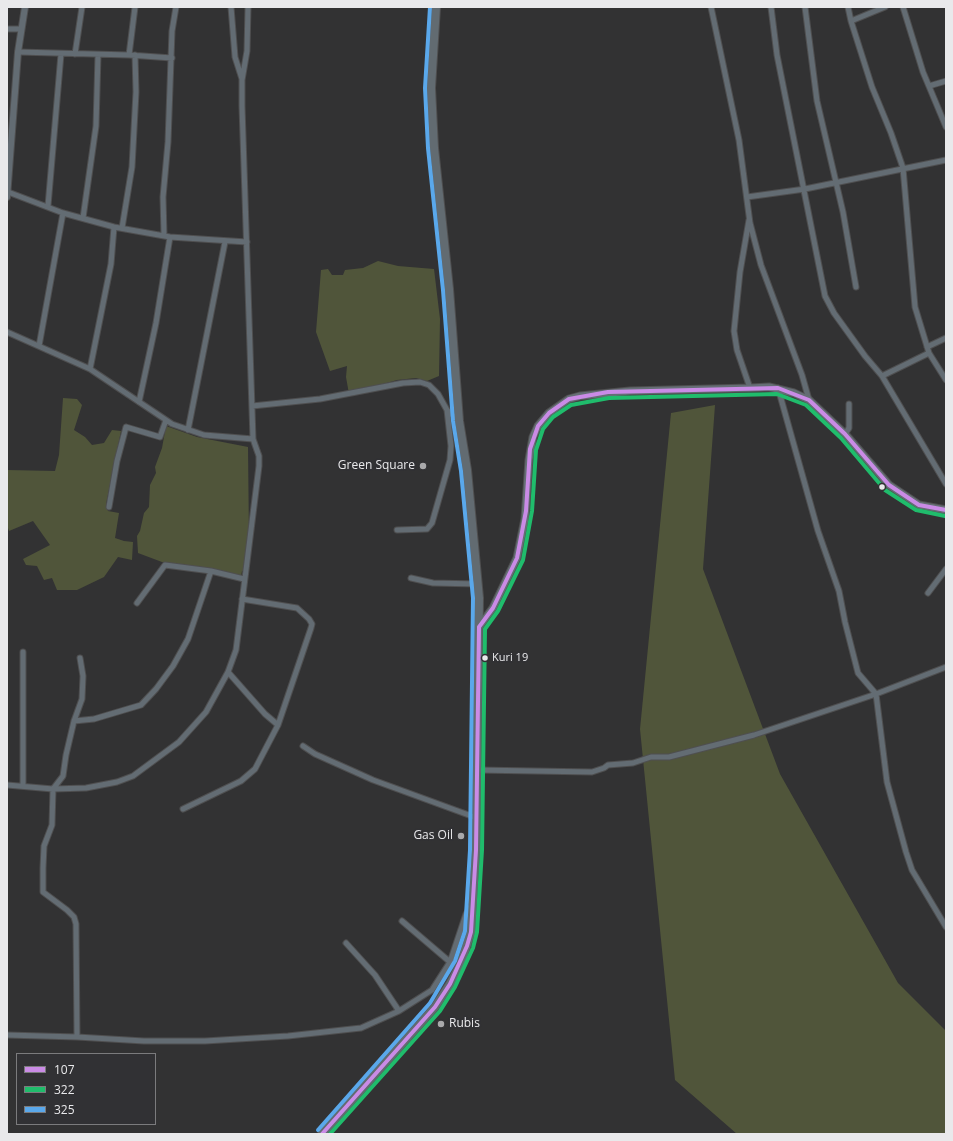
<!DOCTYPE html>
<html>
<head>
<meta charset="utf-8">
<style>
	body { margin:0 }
	#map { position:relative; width:953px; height:1141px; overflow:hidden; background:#323233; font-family:"Open Sans",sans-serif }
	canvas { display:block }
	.frame { position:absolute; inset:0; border:8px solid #e9e9eb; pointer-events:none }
	.legend { position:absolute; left:16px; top:1053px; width:140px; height:72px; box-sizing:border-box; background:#313134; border:1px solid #7b7b7d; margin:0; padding:5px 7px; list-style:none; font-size:12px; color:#e9e9eb }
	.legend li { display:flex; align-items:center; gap:8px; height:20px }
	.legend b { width:20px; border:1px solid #7b7b7d }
</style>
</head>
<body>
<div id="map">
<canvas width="953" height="1141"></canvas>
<div class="frame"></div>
<ul class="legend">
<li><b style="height:5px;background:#ca8be6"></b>107</li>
<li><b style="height:5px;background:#20bc6c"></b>322</li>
<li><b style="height:5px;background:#5aa8eb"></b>325</li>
</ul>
</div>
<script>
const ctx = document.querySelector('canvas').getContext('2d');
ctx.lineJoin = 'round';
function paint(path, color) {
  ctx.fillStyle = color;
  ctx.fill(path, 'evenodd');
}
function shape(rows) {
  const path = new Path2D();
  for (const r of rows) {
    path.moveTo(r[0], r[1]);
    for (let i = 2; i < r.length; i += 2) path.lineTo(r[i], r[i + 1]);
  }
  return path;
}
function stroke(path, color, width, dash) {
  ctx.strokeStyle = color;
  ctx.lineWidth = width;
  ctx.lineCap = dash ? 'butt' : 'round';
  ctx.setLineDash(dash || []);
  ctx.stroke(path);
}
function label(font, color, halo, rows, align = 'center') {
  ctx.font = font + ' "Open Sans",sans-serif';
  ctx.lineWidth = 3.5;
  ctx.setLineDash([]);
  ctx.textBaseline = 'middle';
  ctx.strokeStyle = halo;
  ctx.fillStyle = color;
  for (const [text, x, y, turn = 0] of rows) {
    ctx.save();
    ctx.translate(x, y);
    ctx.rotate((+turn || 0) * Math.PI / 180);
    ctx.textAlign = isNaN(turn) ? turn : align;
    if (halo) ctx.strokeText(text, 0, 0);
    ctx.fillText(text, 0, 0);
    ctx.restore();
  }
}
paint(shape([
	[378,261,398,266,434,269,440,319,439,376,427,381,416,378,397,380,349,394,346,377,347,366,330,371,316,332,321,270,328,269,332,275,343,275,345,270,363,268],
	[63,398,77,399,82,405,74,430,85,437,92,445,104,443,112,430,121,431,106,504,108,511,119,513,115,538,124,541,133,542,132,560,118,557,104,577,77,590,57,590,52,578,44,580,37,566,26,565,23,559,50,545,33,521,9,531,7,525,7,470,55,471,59,455],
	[715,405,703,569,780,774,898,983,946,1031,946,1134,737,1134,675,1080,640,729,671,413],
	[166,426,197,437,248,447,249,539,245,571,242,571,241,576,231,573,162,562,138,553,137,536,140,531,144,513,149,507,150,485,156,473,155,467,162,448]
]), '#50553a');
const minor = shape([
	[231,7,235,57,242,79],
	[711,7,739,140,750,223,761,265,802,375,809,400],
	[771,7,777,55,825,296,834,313,865,356,882,376,946,484],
	[805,7,817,101,843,212,856,287],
	[848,7,851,21,885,7],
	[903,7,923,72,946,127],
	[851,21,872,87,891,133,903,168,915,307,929,353,946,380],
	[7,29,21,29],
	[18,52,129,55,172,58],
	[75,54,82,7],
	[129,55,135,7],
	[929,86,946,81],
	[8,192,63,213,114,227,170,237,247,242],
	[747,197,805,189,946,160],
	[48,206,61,54],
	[83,218,96,126,98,55],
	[749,220,740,272,734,331,737,350,750,388],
	[122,228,132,167,136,92,135,55],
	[164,235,163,197,168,142,172,31,176,7],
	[7,332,90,369,172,424,204,435,253,439],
	[39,346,63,213],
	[927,347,946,338],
	[90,369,111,264,114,227],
	[882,376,929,353],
	[778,388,818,531,839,591,845,622,858,673,876,694,887,782,906,852,912,870,946,927],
	[139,402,156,323,170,237],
	[252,406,320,399,403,383,420,382,429,385,438,394,447,410,459,421],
	[188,430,225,242],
	[845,434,849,428,849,404],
	[109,507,117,461,126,427,160,437,166,420],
	[397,530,427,529,432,523,450,460,451,446,447,410],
	[411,578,433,583,478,584],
	[928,593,946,569],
	[137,603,165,565,211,571],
	[23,652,23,786],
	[228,672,265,714,278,725],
	[74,721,94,719,141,705,156,689,173,666,188,639,211,571,244,579],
	[303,746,315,754,373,780,477,818],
	[477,770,592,772,604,768,608,765,633,763,651,757,669,757,754,735,876,694,946,667],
	[7,785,53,789,86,788,117,782,133,776,179,742,206,712,228,672,236,650,259,466,259,456,253,439,242,106,242,80,247,51,248,7],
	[183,809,241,781,255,769,278,725,311,628,312,624,309,619,297,608,242,599],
	[402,921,450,962],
	[346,943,375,975,399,1011],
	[7,1035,77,1037,144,1041,205,1041,288,1036,361,1028,399,1011,432,990,450,962,466,914,471,906],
	[77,1037,76,924,74,917,67,910,43,892,43,868,44,846,52,825,53,789,63,776,66,755,74,721,82,699,83,676,80,658]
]);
const tertiary = shape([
	[7,197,18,52,25,7]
]);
const secondary = shape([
	[479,627,493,608,517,558,525,519,529,460,533,437,538,426,549,413,569,399,580,396,630,391,750,388,769,387,794,393,809,400,845,434,889,485,919,505,946,510]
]);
const trunk = shape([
	[322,1134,435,1007,450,984,461,963,471,932,476,850,479,598,467,470,459,421,449,289,434,148,431,88,436,7]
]);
stroke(minor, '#4f4f50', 7);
stroke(tertiary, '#4f4f50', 8);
stroke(secondary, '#4f4f50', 9);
stroke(trunk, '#4f4f50', 10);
stroke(minor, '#636c73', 5);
stroke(tertiary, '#636c73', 6);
stroke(secondary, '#656e75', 7);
stroke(trunk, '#626b71', 8);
stroke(shape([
	[322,1134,435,1007,450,984,467,946,471,932,476,850,479,627,493,608,517,558,526,511,530,449,538,426,549,413,569,399,608,392,778,388,809,400,845,434,889,485,919,505,946,510]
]), '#ca8be6', 4);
stroke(shape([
	[330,1134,440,1011,455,987,473,948,477,932,482,850,485,629,498,611,523,560,532,511,536,450,543,429,553,417,571,405,609,398,777,394,806,405,841,438,885,490,916,510,945,516]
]), '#20bc6c', 4);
stroke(shape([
	[318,1130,430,1003,455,961,465,931,470,850,473,598,461,471,453,421,443,290,428,148,425,88,430,7]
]), '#5aa8eb', 4);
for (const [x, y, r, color] of [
	[423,466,4,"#a9a9ab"],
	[882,487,3.5,"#e9e9eb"],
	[485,658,3.5,"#e9e9eb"],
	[461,836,4,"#a9a9ab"],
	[441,1024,4,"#a9a9ab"]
]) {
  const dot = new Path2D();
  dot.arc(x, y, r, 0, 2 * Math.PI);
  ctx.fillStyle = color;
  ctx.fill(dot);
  stroke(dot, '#313134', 1.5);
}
label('11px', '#e9e9eb', '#313134', [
	["Kuri 19",492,658]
], 'left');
label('12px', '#e9e9eb', '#313134', [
	["Green Square",415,466],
	["Gas Oil",453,836],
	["Rubis",449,1024,"left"]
], 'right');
</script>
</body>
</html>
